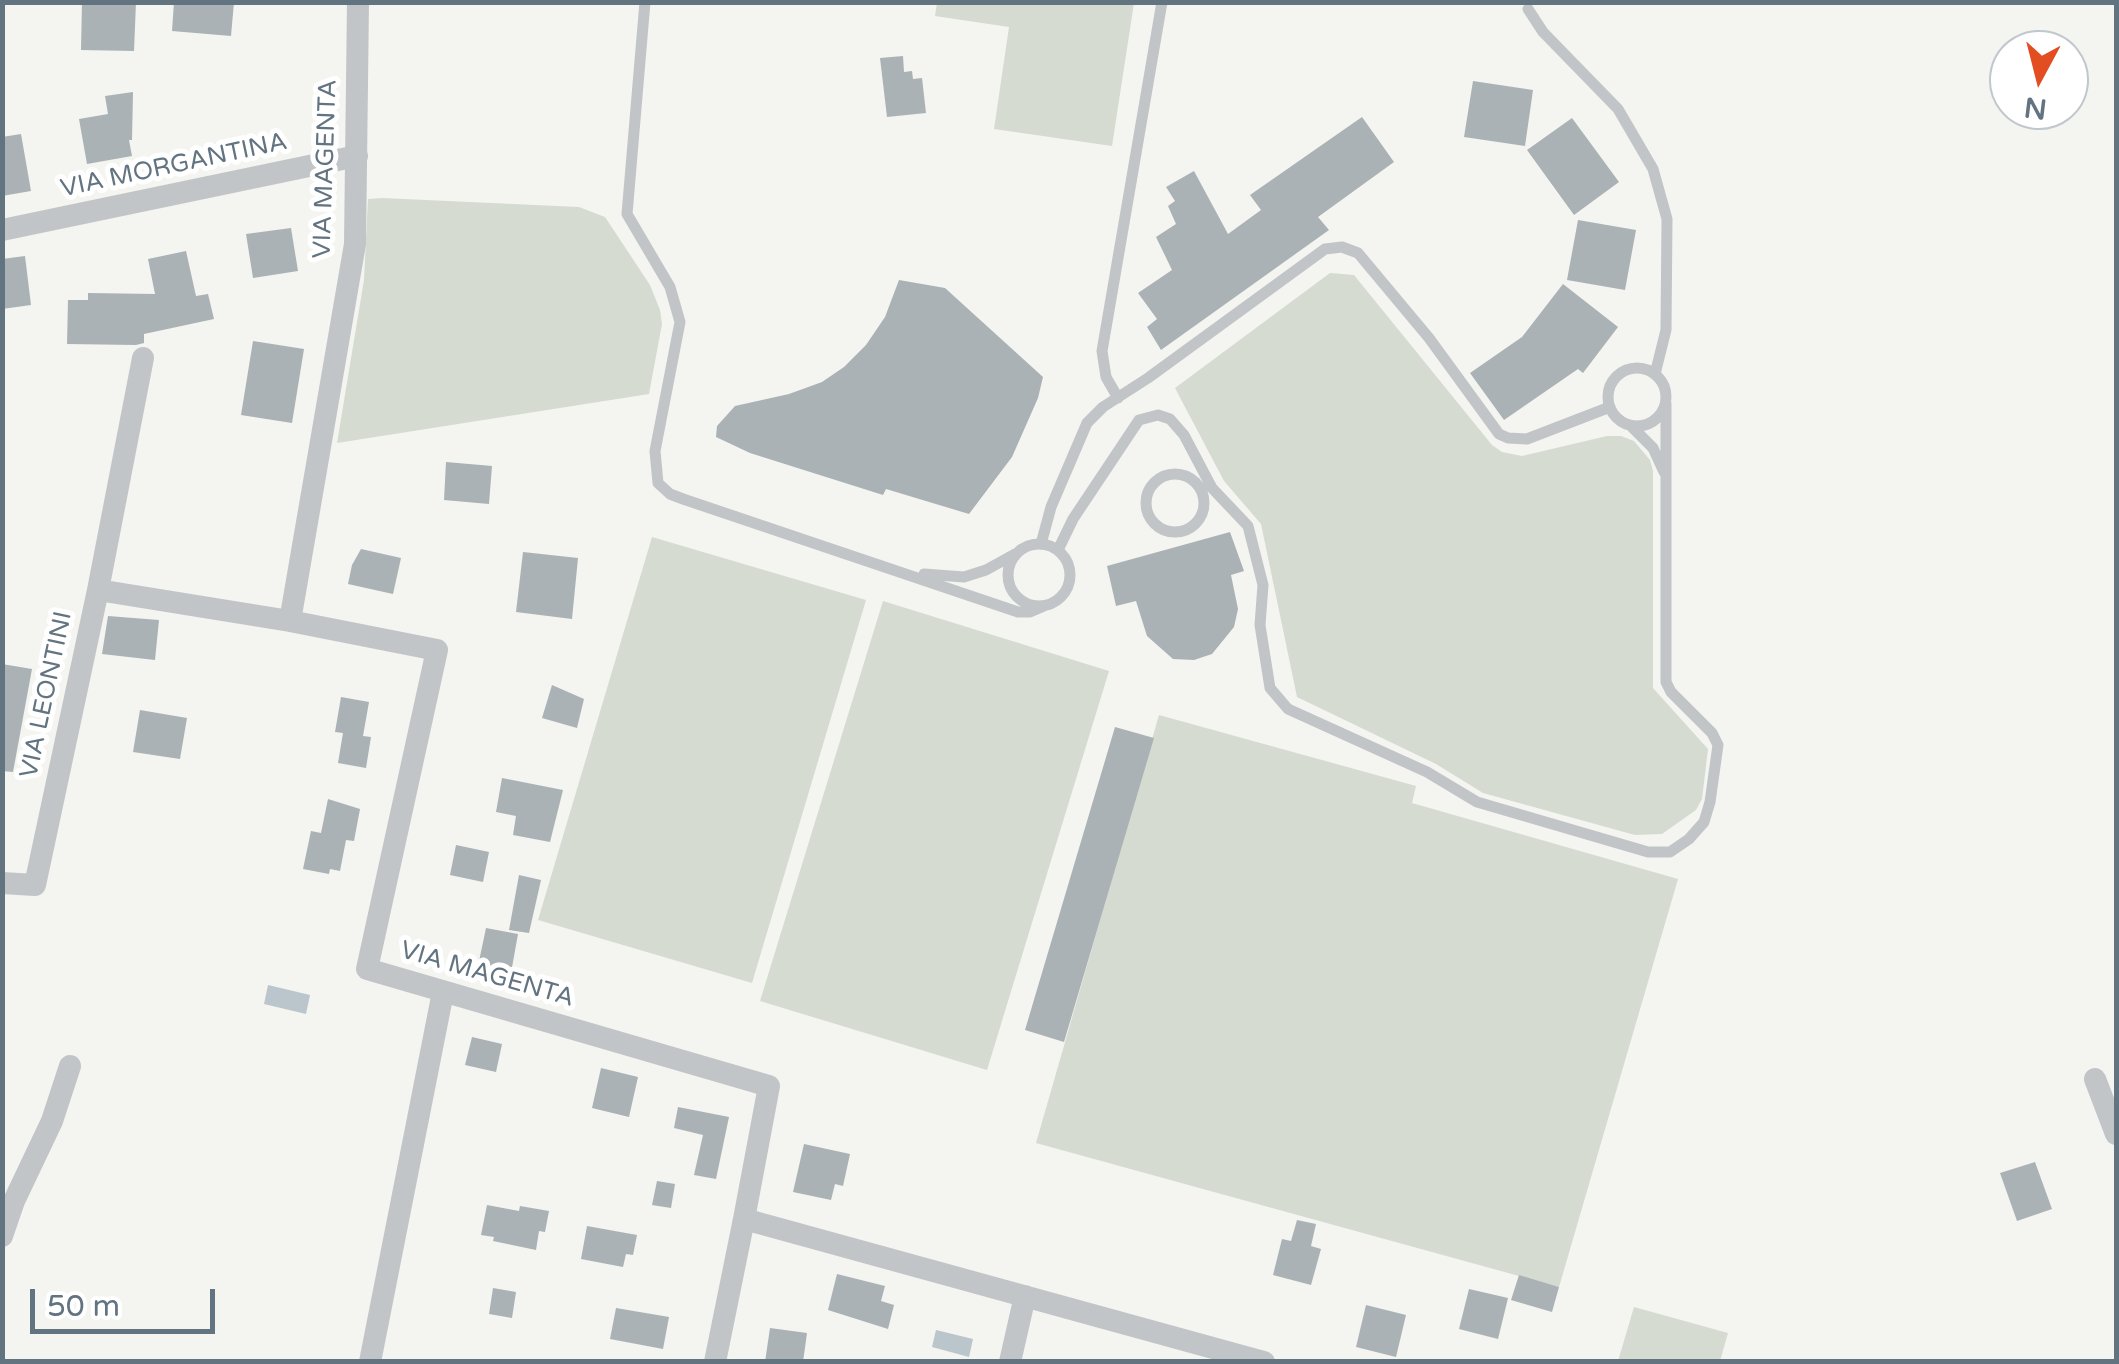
<!DOCTYPE html>
<html>
<head>
<meta charset="utf-8">
<style>
	body { margin:0 }
	#map { position:relative; width:2119px; height:1364px; overflow:hidden; background:#f4f4f0; font-family:"Varela Round",sans-serif }
	canvas { display:block }
	.frame { position:absolute; inset:0; border:5px solid #637481; pointer-events:none }
	.north { position:absolute; left:1989px; top:30px; width:100px; height:100px; box-sizing:border-box; background:#fff; border:2px solid #c1c7cd; border-radius:50%; rotate:187deg; font-size:28px; font-weight:700; line-height:40px; text-align:center; color:#637481 }
	.north::after { content:''; display:block; margin:auto; width:35px; height:45px; background:#e24d22; clip-path:polygon(50% 0,100% 100%,50% 72%,0 100%) }
	.scale { position:absolute; left:30px; top:1289px; width:185px; height:45px; box-sizing:border-box; border:5px solid #637481; border-top:0; padding-left:12px; font-size:30px; line-height:35px; white-space:nowrap; color:#637481; -webkit-text-stroke:8px #fff; paint-order:stroke }
</style>
</head>
<body>
<div id="map">
<canvas width="2119" height="1364"></canvas>
<div class="frame"></div>
<div class="north">N</div>
<div class="scale">50 m</div>
</div>
<script>
const ctx = document.querySelector('canvas').getContext('2d');
ctx.lineJoin = 'round';
function paint(path, color) {
  ctx.fillStyle = color;
  ctx.fill(path, 'evenodd');
}
function shape(rows) {
  const path = new Path2D();
  for (const r of rows) {
    if (r.length === 3) {
      path.moveTo(r[0] + r[2], r[1]);
      path.arc(r[0], r[1], r[2], 0, 2 * Math.PI);
      continue;
    }
    path.moveTo(r[0], r[1]);
    for (let i = 2; i < r.length; i += 2) path.lineTo(r[i], r[i + 1]);
  }
  return path;
}
function stroke(path, color, width, dash) {
  ctx.strokeStyle = color;
  ctx.lineWidth = width;
  ctx.lineCap = dash ? 'butt' : 'round';
  ctx.setLineDash(dash || []);
  ctx.stroke(path);
}
function label(font, color, halo, rows, align = 'center') {
  ctx.font = font + ' "Varela Round",sans-serif';
  ctx.lineWidth = 10;
  ctx.setLineDash([]);
  ctx.textBaseline = 'middle';
  ctx.strokeStyle = halo;
  ctx.fillStyle = color;
  for (const [text, x, y, turn = 0] of rows) {
    ctx.save();
    ctx.translate(x, y);
    ctx.rotate((+turn || 0) * Math.PI / 180);
    ctx.textAlign = isNaN(turn) ? turn : align;
    if (halo) ctx.strokeText(text, 0, 0);
    ctx.fillText(text, 0, 0);
    ctx.restore();
  }
}
paint(shape([
	[937,3,1134,3,1112,146,994,129,1009,27,935,16],
	[382,198,579,207,605,217,650,285,660,310,662,324,649,394,337,443,364,280,368,199],
	[1330,273,1354,275,1492,445,1502,452,1522,456,1607,436,1621,436,1634,441,1650,460,1653,471,1653,688,1708,749,1702,799,1696,810,1662,834,1635,835,1483,793,1436,764,1297,697,1261,524,1224,481,1175,388],
	[652,537,866,600,752,983,538,920],
	[883,601,1109,671,987,1070,760,1001],
	[1159,715,1416,786,1412,803,1678,879,1559,1287,1036,1143],
	[1634,1307,1728,1333,1720,1361,1618,1361]
]), '#d5dbd1');
paint(shape([
	[268,985,310,995,306,1014,264,1004],
	[936,1330,973,1339,969,1357,932,1347]
]), '#bac6cb');
paint(shape([
	[82,2,136,2,134,51,81,50],
	[174,2,234,2,231,36,172,31],
	[903,56,904,72,912,71,913,79,922,78,926,113,887,117,880,58],
	[1473,81,1533,90,1525,146,1464,137],
	[133,92,132,140,129,140,132,156,87,164,79,119,108,114,105,96],
	[1362,117,1394,162,1318,217,1329,230,1161,350,1147,327,1157,319,1138,293,1172,270,1156,237,1176,224,1168,206,1175,201,1166,187,1194,171,1228,234,1261,210,1250,195],
	[1572,118,1619,182,1574,215,1527,150],
	[21,134,31,191,2,196,2,137],
	[1578,220,1636,230,1625,290,1567,280],
	[291,228,298,271,253,278,246,234],
	[186,251,196,296,208,294,214,319,144,334,144,343,136,345,67,344,68,300,88,300,88,293,155,294,148,259],
	[25,256,31,305,2,309,2,259],
	[899,280,945,288,1043,377,1038,398,1012,457,969,514,886,489,883,495,750,453,716,437,717,426,735,406,789,394,822,382,844,367,866,345,885,317],
	[1563,284,1618,327,1583,373,1578,369,1504,420,1470,373,1522,337],
	[253,341,304,349,292,423,241,415],
	[446,462,492,466,489,504,444,500],
	[1230,532,1244,571,1231,575,1238,609,1234,627,1212,654,1194,660,1173,659,1147,636,1136,601,1116,606,1107,566],
	[361,549,401,558,393,594,348,584,352,565],
	[523,552,578,558,572,619,516,612],
	[108,616,159,620,155,660,102,654],
	[2,664,32,669,13,772,2,771],
	[552,685,584,699,577,728,542,718],
	[341,697,369,702,363,736,371,737,366,768,338,763,343,733,335,732],
	[140,710,187,718,180,759,133,752],
	[1115,727,1154,738,1064,1042,1025,1030],
	[502,778,563,790,550,842,513,835,516,816,496,812],
	[328,799,360,809,354,841,346,840,340,871,330,869,329,874,303,869,311,831,321,833],
	[456,845,489,852,483,882,450,875],
	[519,875,541,880,529,933,509,930],
	[486,928,518,934,511,973,478,966],
	[472,1037,502,1044,496,1072,465,1065],
	[601,1068,638,1077,629,1117,592,1108],
	[678,1107,729,1117,716,1179,694,1175,703,1135,674,1128],
	[804,1144,850,1154,843,1186,835,1184,831,1200,793,1192],
	[2035,1162,2052,1209,2017,1221,2000,1173],
	[657,1181,675,1184,671,1208,652,1205],
	[487,1205,519,1211,520,1206,549,1211,545,1232,539,1231,536,1250,493,1241,494,1237,481,1235],
	[1297,1220,1316,1224,1311,1246,1321,1249,1311,1285,1273,1275,1282,1239,1291,1241],
	[587,1226,637,1235,633,1255,626,1254,623,1267,581,1259],
	[837,1274,885,1286,881,1301,894,1305,888,1329,828,1310],
	[1519,1275,1559,1287,1552,1312,1511,1300],
	[493,1288,516,1292,512,1318,489,1314],
	[1469,1289,1508,1298,1498,1339,1459,1329],
	[1366,1305,1406,1315,1396,1357,1356,1347],
	[616,1308,669,1317,663,1349,610,1339],
	[770,1328,807,1333,803,1362,765,1362]
]), '#aab2b6');
stroke(shape([
	[645,2,627,214,670,287,680,322,655,451,658,483,670,494,683,499,1018,612,1030,612,1044,606],
	[1528,9,1543,32,1618,109,1653,169,1667,219,1666,330,1655,374],
	[1637,397,29],
	[1118,398,1106,377,1102,351,1162,2],
	[1632,427,1653,448,1664,472],
	[1175,503,29],
	[1041,544,1051,507,1087,423,1103,407,1148,378,1325,249,1342,247,1358,253,1429,338,1499,434,1508,438,1527,439,1610,407],
	[1039,575,31],
	[1058,550,1073,519,1139,420,1158,415,1170,419,1184,435,1212,488,1248,526,1263,585,1260,625,1270,688,1288,709,1427,772,1477,802,1648,852,1670,852,1689,839,1704,822,1710,802,1718,745,1712,733,1671,692,1666,682,1666,404],
	[924,574,964,577,986,570,1015,554]
]), '#c1c5c8', 11);
stroke(shape([
	[358,2,355,244,290,621,437,650,367,969,769,1086,744,1219,1264,1362],
	[2,230,357,156],
	[98,590,143,358],
	[2,883,35,885,98,590,290,621],
	[2095,1079,2116,1134],
	[2,1236,14,1201,52,1121,70,1066],
	[370,1362,443,992],
	[715,1362,744,1219],
	[1010,1362,1025,1296]
]), '#c1c5c8', 22);
label('25px', '#637481', '#fff', [
	["VIA MORGANTINA",174,166,-12],
	["VIA MAGENTA",326,169,-88],
	["VIA LEONTINI",47,695,-78],
	["VIA MAGENTA",487,975,16]
]);
</script>
</body>
</html>
